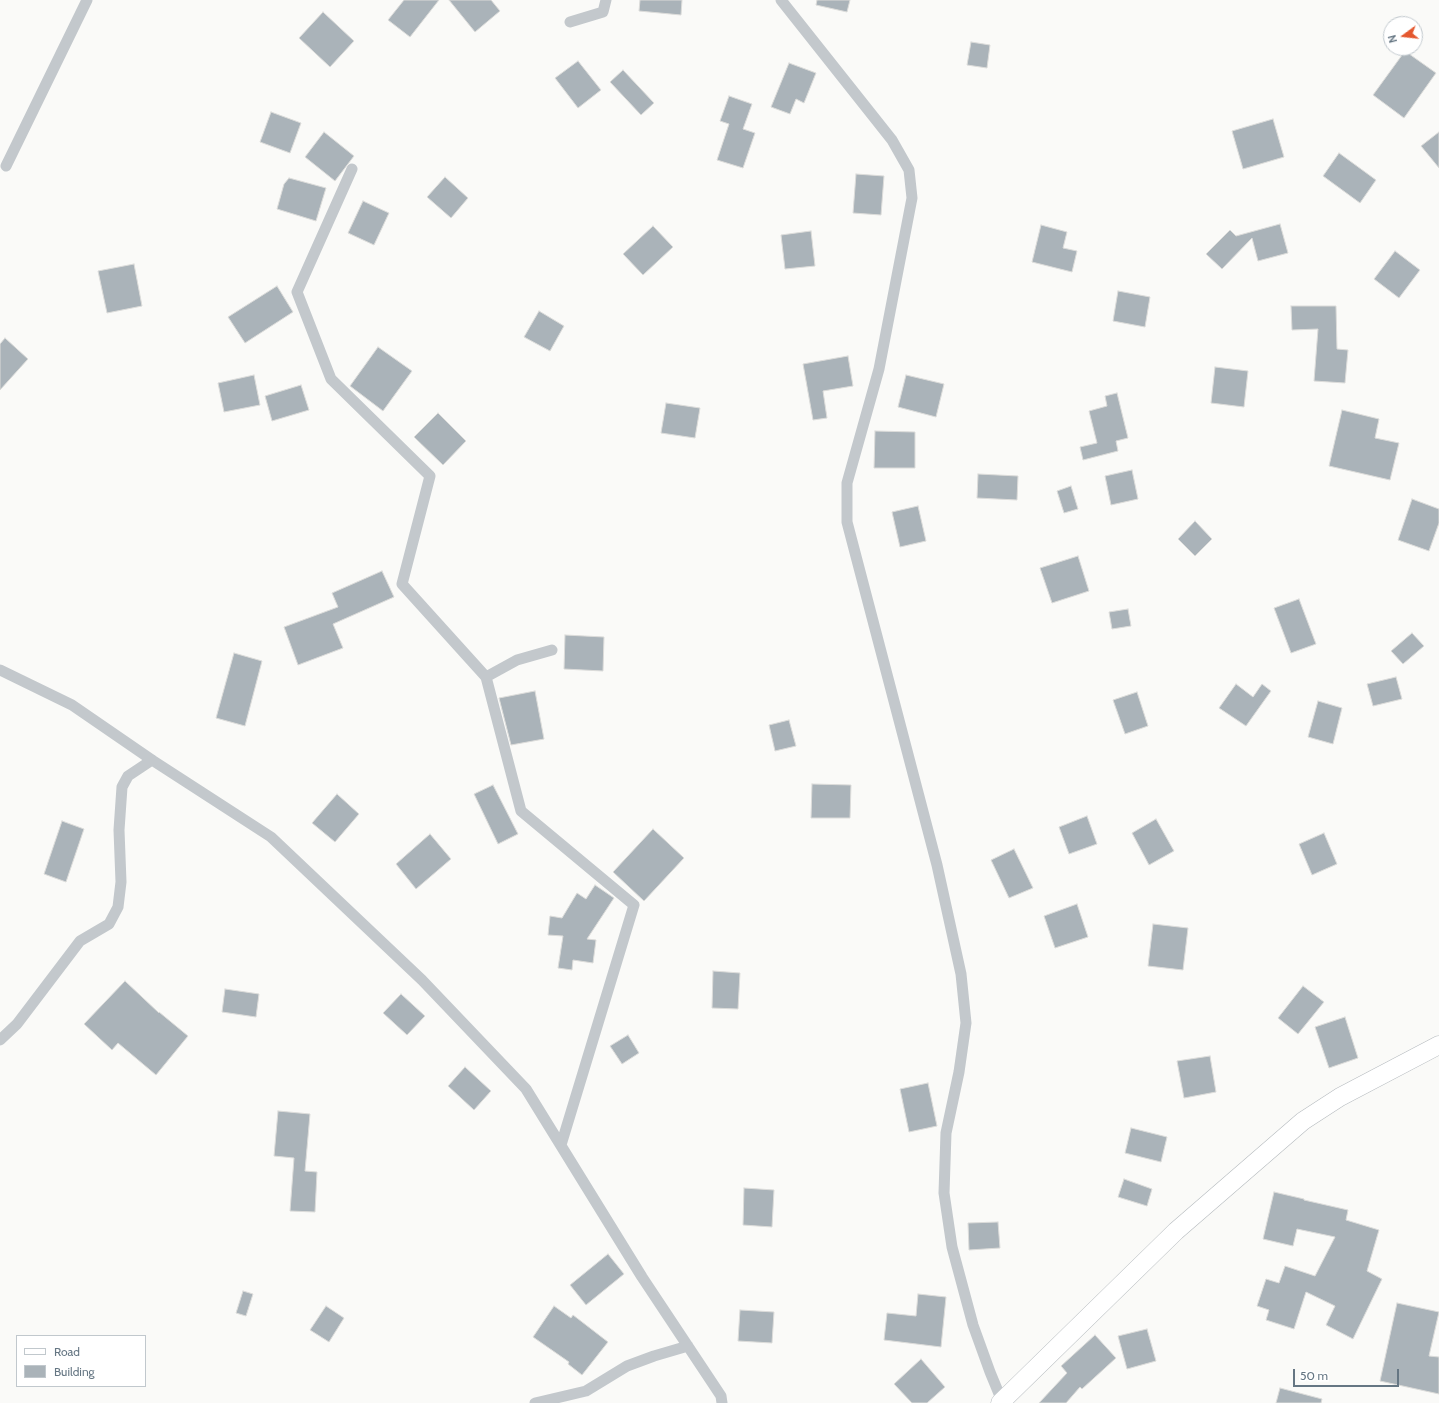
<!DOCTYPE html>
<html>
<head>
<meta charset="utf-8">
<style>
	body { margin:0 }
	#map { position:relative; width:1439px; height:1403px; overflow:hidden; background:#fafaf8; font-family:Cabin,sans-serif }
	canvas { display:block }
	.legend { position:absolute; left:16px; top:1335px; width:130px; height:52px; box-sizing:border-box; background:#fff; border:1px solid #c1c8cd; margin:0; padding:5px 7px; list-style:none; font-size:12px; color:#657683 }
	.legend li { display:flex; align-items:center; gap:8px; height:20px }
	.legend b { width:20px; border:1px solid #c1c8cd }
	.north { position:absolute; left:1383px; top:16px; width:40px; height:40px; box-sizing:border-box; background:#fff; border:1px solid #c1c8cd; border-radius:50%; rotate:255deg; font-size:11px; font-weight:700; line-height:16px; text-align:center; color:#657683 }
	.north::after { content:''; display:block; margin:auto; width:14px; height:18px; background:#e4572e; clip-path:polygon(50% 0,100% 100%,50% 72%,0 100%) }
	.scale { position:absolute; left:1293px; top:1369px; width:106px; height:18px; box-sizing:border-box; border:2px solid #657683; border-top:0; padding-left:5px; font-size:12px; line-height:14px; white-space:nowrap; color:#657683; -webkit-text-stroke:3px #fff; paint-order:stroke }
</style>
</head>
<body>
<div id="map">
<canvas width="1439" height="1403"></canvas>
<ul class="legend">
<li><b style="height:5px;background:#fff"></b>Road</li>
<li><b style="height:11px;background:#aab3b9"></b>Building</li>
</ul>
<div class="north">N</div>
<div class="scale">50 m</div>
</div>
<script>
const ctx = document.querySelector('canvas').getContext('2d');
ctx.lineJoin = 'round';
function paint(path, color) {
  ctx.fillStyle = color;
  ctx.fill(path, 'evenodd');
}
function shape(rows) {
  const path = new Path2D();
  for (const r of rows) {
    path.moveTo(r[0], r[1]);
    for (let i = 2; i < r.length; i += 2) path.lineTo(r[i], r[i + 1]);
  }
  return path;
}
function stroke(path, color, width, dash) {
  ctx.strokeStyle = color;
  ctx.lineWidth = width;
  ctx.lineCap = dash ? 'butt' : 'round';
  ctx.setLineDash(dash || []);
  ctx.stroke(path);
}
const building = shape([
	[404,0,439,0,410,37,388,20,404,0],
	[449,0,491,0,500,11,475,32,449,0],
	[640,0,682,0,681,15,639,11,640,0],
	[817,0,850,0,847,12,816,5,817,0],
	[323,12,354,41,330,67,299,38,323,12],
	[971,42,990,45,987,68,967,65,971,42],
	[1405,51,1436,73,1404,118,1373,95,1405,51],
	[578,61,601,90,578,108,555,78,578,61],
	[789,63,816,73,804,103,796,99,790,114,771,107,789,63],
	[623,70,654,103,641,115,610,82,623,70],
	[729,96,752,104,743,129,755,133,743,168,717,160,729,124,720,121,729,96],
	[271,112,301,123,290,153,260,142,271,112],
	[1273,119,1284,157,1243,169,1232,131,1273,119],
	[324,132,354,156,335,181,305,157,324,132],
	[1439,132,1439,168,1421,146,1439,132],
	[1339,153,1376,180,1360,203,1323,176,1339,153],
	[856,174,884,176,881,215,853,213,856,174],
	[445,177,468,198,451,218,427,197,445,177],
	[289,178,326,188,316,221,277,209,284,184,289,178],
	[363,201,389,213,374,245,348,233,363,201],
	[1280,224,1288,253,1258,261,1252,238,1222,269,1206,254,1230,230,1236,236,1280,224],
	[1041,225,1067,232,1063,248,1077,251,1072,272,1032,262,1041,225],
	[653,226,673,247,643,275,623,254,653,226],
	[811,231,815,266,785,269,781,235,811,231],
	[1395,251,1420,270,1399,298,1374,279,1395,251],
	[134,264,142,306,107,313,98,271,134,264],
	[277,286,293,312,245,343,228,317,277,286],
	[1118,291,1150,297,1145,327,1113,321,1118,291],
	[1291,306,1336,306,1337,349,1348,350,1345,383,1314,381,1318,329,1292,330,1291,306],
	[539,311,564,326,550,351,524,337,539,311],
	[5,338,28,359,0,390,0,344,5,338],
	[378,347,412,371,383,411,350,386,378,347],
	[848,356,853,386,823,391,827,418,813,420,803,364,848,356],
	[1215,367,1248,371,1244,407,1211,403,1215,367],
	[254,375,260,405,224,412,218,383,254,375],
	[906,375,944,384,936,417,898,407,906,375],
	[301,385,309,410,272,421,265,396,301,385],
	[1117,393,1128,438,1116,441,1118,451,1083,460,1080,447,1097,443,1089,411,1107,406,1105,396,1117,393],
	[666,403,700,408,695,438,661,433,666,403],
	[1342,410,1379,419,1375,438,1399,443,1390,480,1329,466,1342,410],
	[438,413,466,441,443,465,414,437,438,413],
	[875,431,915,432,915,468,874,468,875,431],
	[1132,470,1138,499,1111,505,1105,476,1132,470],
	[978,474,1018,476,1017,500,977,498,978,474],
	[1071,486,1078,509,1064,513,1057,491,1071,486],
	[1412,499,1439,509,1439,523,1429,551,1398,540,1412,499],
	[918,506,926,541,900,547,892,512,918,506],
	[1195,521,1212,539,1195,556,1178,539,1195,521],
	[1078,556,1089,591,1052,603,1040,568,1078,556],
	[382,571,394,597,333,624,343,648,298,665,284,627,338,607,332,593,382,571],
	[1299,599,1316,644,1291,653,1274,608,1299,599],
	[1128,609,1131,626,1112,629,1109,612,1128,609],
	[1412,633,1424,646,1403,664,1391,651,1412,633],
	[565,635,604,637,603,671,564,669,565,635],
	[234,653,262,661,245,726,216,718,234,653],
	[1396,677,1402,699,1373,706,1367,684,1396,677],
	[1236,684,1253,697,1262,684,1271,691,1246,726,1219,708,1236,684],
	[535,691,544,739,511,745,499,698,535,691],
	[1137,692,1148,726,1125,734,1113,700,1137,692],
	[1318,701,1342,708,1333,744,1308,737,1318,701],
	[789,720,796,746,775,751,769,725,789,720],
	[812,784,851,785,850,818,811,818,812,784],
	[493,785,518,834,498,844,474,794,493,785],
	[337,794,359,814,335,842,312,823,337,794],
	[1087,816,1097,844,1069,854,1059,827,1087,816],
	[1156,819,1174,851,1149,865,1132,833,1156,819],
	[62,821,84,829,66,882,44,874,62,821],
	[653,829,684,858,644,901,613,872,653,829],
	[1324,833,1337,864,1312,875,1299,844,1324,833],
	[430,834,451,859,416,889,396,864,430,834],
	[1014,849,1033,888,1009,898,991,860,1014,849],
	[595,885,614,898,587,939,596,940,593,963,573,960,572,970,558,968,563,936,548,935,550,916,562,918,577,893,586,899,595,885],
	[1077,904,1088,937,1055,948,1044,916,1077,904],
	[1153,924,1188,928,1183,970,1148,966,1153,924],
	[713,971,740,973,738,1009,712,1008,713,971],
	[125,981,159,1013,159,1012,188,1036,156,1075,118,1043,112,1050,84,1024,125,981],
	[1303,986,1324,1002,1298,1034,1278,1018,1303,986],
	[225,989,259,994,256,1017,222,1012,225,989],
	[401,994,425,1016,407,1035,383,1013,401,994],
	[1345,1017,1358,1058,1329,1068,1315,1027,1345,1017],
	[628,1035,639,1053,622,1064,610,1046,628,1035],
	[1210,1056,1216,1092,1184,1098,1177,1061,1210,1056],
	[465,1067,491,1091,474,1110,448,1086,465,1067],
	[928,1083,937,1126,909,1132,900,1089,928,1083],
	[278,1111,310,1114,305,1171,317,1172,315,1212,290,1211,294,1158,274,1156,278,1111],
	[1131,1128,1167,1137,1161,1162,1125,1153,1131,1128],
	[1124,1179,1152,1189,1147,1206,1118,1197,1124,1179],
	[744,1188,774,1190,772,1227,743,1225,744,1188],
	[1274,1192,1304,1199,1304,1200,1348,1210,1346,1220,1379,1230,1367,1271,1382,1279,1353,1339,1326,1325,1335,1306,1306,1292,1294,1329,1266,1320,1269,1310,1257,1306,1266,1279,1279,1283,1285,1266,1315,1276,1335,1237,1297,1229,1293,1246,1263,1239,1274,1192],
	[998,1222,1000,1248,969,1250,968,1223,998,1222],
	[608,1254,624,1274,586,1305,570,1285,608,1254],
	[243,1291,253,1294,246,1316,236,1313,243,1291],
	[918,1294,946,1297,941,1347,884,1340,887,1313,916,1316,918,1294],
	[1397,1303,1439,1312,1429,1356,1439,1357,1439,1394,1380,1381,1397,1303],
	[326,1306,344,1318,329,1342,310,1330,326,1306],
	[554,1306,571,1318,573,1315,608,1342,582,1375,568,1364,569,1362,533,1337,554,1306],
	[740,1310,774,1312,772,1343,738,1341,740,1310],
	[1147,1329,1156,1361,1127,1369,1118,1336,1147,1329],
	[1095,1335,1116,1358,1082,1389,1080,1387,1066,1403,1039,1403,1067,1373,1061,1366,1095,1335],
	[921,1359,945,1387,927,1403,912,1403,894,1384,921,1359],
	[1280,1388,1322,1399,1321,1403,1276,1403,1280,1388]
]);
paint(building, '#aab3b9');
stroke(building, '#dcdcda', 1);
const primary = shape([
	[1000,1403,1176,1231,1303,1121,1340,1097,1439,1045]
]);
stroke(primary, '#b5babe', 19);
stroke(shape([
	[781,0,892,140,909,170,912,198,879,369,847,483,847,522,937,865,961,974,966,1023,959,1072,946,1133,944,1193,952,1247,973,1325,990,1372,1002,1401],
	[570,22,603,12,606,0],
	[6,166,87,0],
	[352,169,297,292,331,379,430,476,402,584,486,677,521,811,634,905,561,1145],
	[0,670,72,705,152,760,271,837,422,980,526,1089,642,1277,721,1396,722,1403],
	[486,677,517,660,552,650],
	[0,1040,17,1024,80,941,109,924,118,907,121,882,119,830,122,787,128,776,152,760],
	[535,1403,586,1391,627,1366,654,1356,688,1346]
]), '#c3c8cc', 11);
stroke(primary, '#fff', 18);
</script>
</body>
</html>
